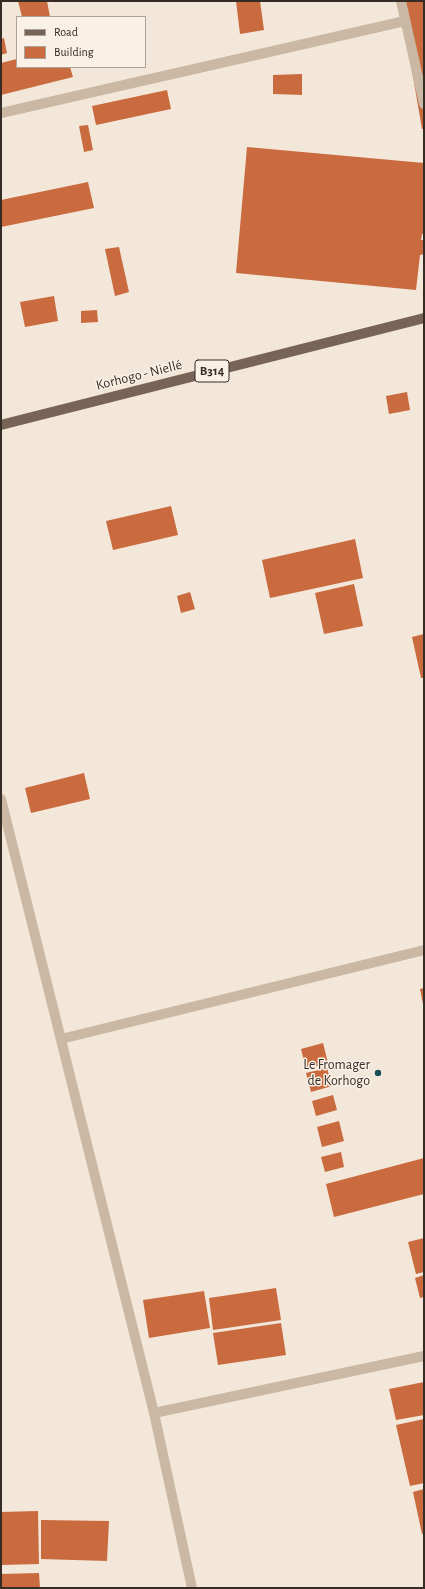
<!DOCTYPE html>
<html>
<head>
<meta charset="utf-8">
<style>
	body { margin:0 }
	#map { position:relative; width:425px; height:1589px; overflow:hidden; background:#f2e7d8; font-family:"Alegreya Sans",sans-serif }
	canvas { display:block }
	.frame { position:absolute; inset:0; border:2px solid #352c26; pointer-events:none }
	.legend { position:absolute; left:16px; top:16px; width:130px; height:52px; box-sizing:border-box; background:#f9f1e5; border:1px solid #aba299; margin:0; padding:5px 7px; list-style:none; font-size:12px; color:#352c26 }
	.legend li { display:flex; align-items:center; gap:8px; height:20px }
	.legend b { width:20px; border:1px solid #aba299 }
</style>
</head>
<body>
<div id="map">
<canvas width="425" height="1589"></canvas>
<div class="frame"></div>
<ul class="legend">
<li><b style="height:5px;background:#776457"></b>Road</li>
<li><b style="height:11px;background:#c96a3f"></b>Building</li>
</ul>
</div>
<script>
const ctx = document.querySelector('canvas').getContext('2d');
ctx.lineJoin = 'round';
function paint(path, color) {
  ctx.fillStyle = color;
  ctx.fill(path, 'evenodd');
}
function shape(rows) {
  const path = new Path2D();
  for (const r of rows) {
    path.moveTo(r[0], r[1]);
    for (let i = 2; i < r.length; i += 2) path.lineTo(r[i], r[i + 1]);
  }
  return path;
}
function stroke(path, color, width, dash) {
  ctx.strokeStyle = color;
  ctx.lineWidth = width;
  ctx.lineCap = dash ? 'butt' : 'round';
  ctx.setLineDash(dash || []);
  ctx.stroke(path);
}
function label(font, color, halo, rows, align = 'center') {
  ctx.font = font + ' "Alegreya Sans",sans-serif';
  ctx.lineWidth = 3;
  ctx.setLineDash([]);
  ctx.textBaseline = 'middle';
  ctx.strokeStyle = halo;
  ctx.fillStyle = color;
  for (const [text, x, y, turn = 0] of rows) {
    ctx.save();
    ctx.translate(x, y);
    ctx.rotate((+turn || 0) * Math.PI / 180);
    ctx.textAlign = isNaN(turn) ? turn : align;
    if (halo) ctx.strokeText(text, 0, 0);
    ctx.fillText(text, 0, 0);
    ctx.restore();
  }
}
paint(shape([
	[18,1,47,1,50,17,22,17],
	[236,1,260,1,264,30,240,34],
	[400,1,424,1,424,129,422,129],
	[4,38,7,53,1,55,1,39],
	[17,59,17,67,70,67,73,77,1,95,1,63],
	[302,74,302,95,273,94,273,75],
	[167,90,171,109,96,125,92,106],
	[88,125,93,150,84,152,79,126],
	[247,147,424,163,424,234,422,234,421,240,424,240,424,254,420,255,416,290,236,273],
	[88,182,94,208,1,227,1,200],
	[119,247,129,292,115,296,105,249],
	[54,296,58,321,25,327,20,302],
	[97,310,98,322,81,323,81,311],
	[407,392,410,410,389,414,386,396],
	[171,506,178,535,113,550,106,521],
	[355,539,363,578,270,598,262,560],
	[354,584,363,626,324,634,315,593],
	[190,592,195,609,181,613,177,596],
	[424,634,424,678,421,678,412,637],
	[84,773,90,799,31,813,25,788],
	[424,988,424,1004,423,1004,420,989],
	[323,1043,328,1063,306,1069,301,1049],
	[327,1068,332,1086,311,1092,306,1073],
	[333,1095,337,1110,316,1116,312,1101],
	[339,1121,344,1141,322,1147,317,1127],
	[341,1152,344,1167,325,1172,321,1157],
	[424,1158,424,1194,334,1217,326,1184],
	[424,1238,424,1272,416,1274,408,1242],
	[424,1275,424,1297,420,1298,415,1278],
	[276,1288,281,1320,213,1330,209,1298],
	[204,1291,210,1328,149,1338,143,1300],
	[281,1323,286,1355,218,1365,213,1333],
	[424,1382,424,1415,396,1420,389,1389],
	[424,1419,424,1483,410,1486,396,1425],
	[424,1489,424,1533,422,1534,413,1492],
	[38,1511,39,1564,1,1565,1,1512],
	[41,1520,109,1521,107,1561,41,1559],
	[39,1573,40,1588,1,1588,1,1574]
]), '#c96a3f');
stroke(shape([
	[401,1,424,104],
	[1,113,405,21],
	[1,799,154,1413,192,1588],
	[61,1039,424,950],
	[154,1413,424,1356]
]), '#cab8a4', 10);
stroke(shape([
	[1,425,424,318]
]), '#776457', 10);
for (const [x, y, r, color] of [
	[378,1073,4,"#1b4f57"]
]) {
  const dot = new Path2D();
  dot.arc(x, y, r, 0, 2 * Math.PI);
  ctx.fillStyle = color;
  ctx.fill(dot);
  stroke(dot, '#f9f1e5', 1.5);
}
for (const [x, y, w] of [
	[212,371,34]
]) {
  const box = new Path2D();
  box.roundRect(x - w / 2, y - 11, w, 22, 3);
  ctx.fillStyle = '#f9f1e5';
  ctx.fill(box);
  stroke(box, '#352c26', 1);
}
label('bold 13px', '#352c26', null, [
	["B314",212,371]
]);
label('14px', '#352c26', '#f9f1e5', [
	["Korhogo - Niellé",139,375,-14]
]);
label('14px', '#352c26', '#f9f1e5', [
	["Le Fromager",370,1065],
	["de Korhogo",370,1081]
], 'right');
</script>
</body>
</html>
